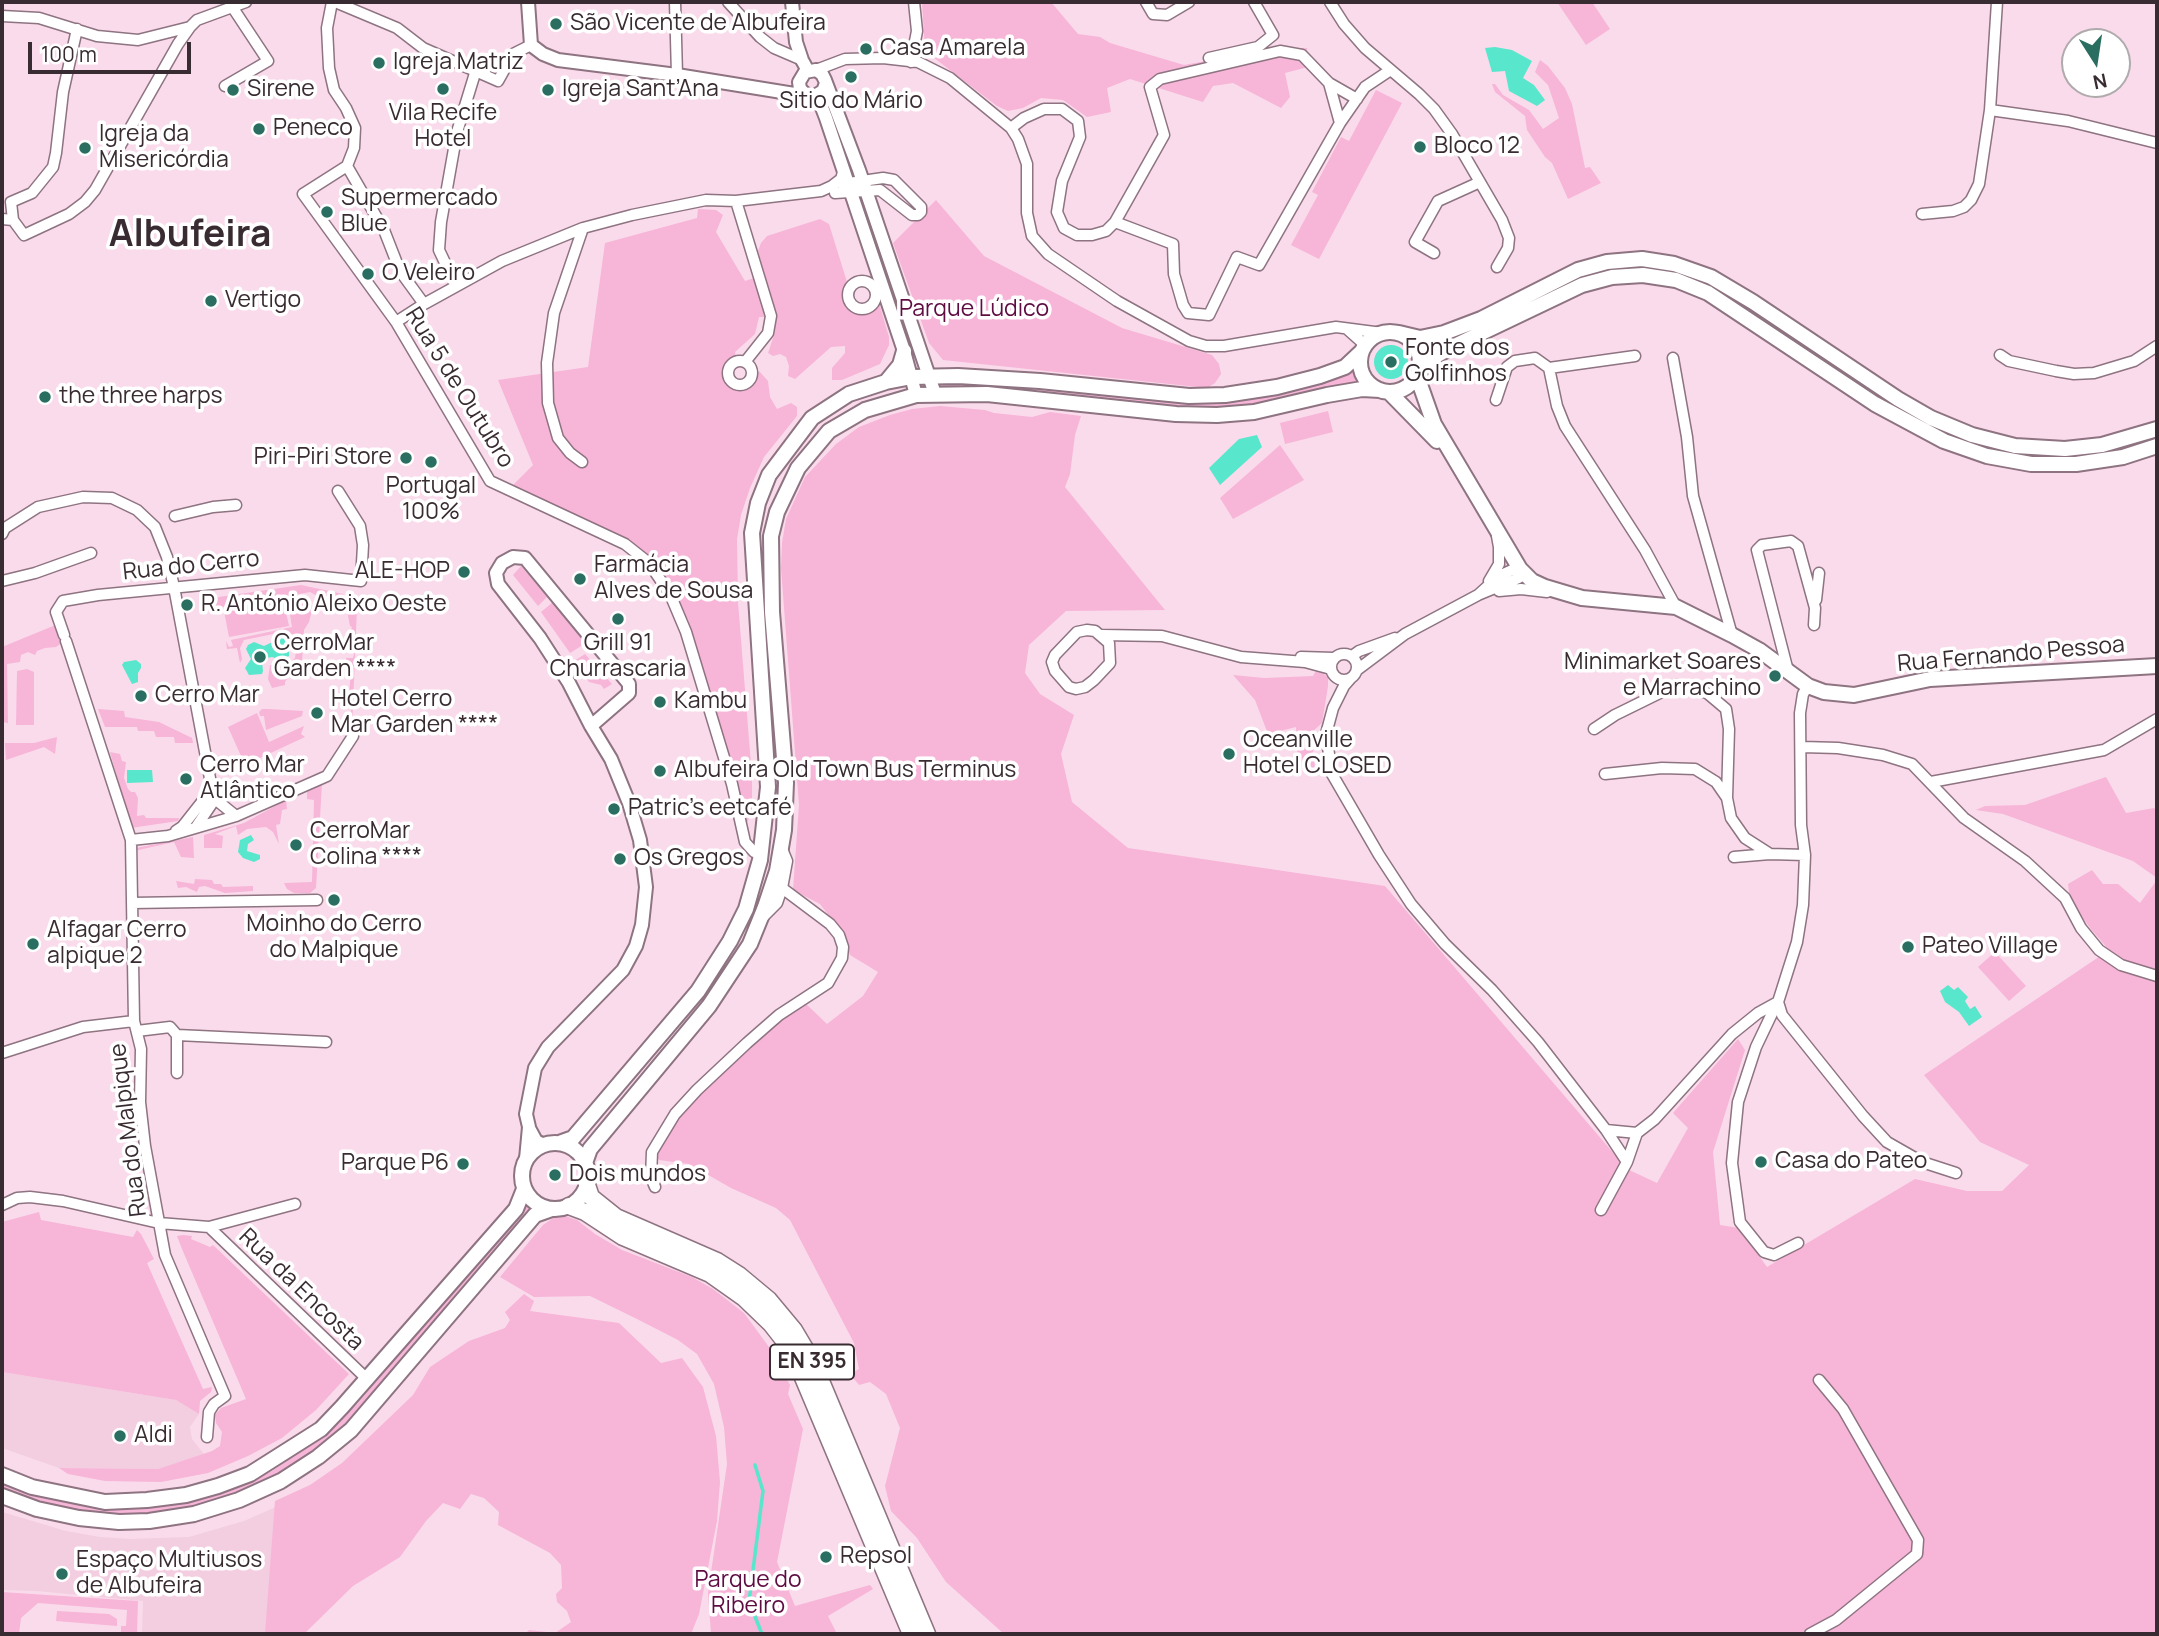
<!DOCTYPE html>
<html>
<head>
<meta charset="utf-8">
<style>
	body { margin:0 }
	#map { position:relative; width:2159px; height:1636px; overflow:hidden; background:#fadbeb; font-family:Manrope,sans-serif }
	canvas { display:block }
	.frame { position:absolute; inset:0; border:4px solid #382c32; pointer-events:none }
	.north { position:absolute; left:2061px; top:28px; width:70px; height:70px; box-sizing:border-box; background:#fff; border:2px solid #afabad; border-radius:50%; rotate:168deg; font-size:19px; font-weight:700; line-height:28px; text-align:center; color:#382c32 }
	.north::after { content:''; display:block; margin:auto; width:24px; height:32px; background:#296e60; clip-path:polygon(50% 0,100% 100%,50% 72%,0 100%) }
	.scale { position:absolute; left:28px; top:42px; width:163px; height:32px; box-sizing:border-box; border:4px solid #382c32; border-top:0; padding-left:9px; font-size:21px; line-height:24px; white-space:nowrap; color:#382c32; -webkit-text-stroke:5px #fff; paint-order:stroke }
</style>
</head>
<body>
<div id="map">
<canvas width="2159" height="1636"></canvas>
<div class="frame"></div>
<div class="north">N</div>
<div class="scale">100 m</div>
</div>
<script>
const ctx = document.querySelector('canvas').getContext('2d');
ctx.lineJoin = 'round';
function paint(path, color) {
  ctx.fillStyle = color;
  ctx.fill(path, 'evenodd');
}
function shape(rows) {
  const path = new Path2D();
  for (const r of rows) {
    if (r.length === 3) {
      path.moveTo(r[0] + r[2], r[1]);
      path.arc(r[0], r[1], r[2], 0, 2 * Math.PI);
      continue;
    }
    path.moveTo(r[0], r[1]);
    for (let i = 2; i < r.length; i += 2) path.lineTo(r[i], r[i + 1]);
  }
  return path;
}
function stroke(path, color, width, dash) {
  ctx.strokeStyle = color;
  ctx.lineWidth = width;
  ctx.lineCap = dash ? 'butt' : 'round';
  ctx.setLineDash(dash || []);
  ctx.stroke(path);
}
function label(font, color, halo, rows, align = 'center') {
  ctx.font = font + ' Manrope,sans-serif';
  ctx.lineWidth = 7;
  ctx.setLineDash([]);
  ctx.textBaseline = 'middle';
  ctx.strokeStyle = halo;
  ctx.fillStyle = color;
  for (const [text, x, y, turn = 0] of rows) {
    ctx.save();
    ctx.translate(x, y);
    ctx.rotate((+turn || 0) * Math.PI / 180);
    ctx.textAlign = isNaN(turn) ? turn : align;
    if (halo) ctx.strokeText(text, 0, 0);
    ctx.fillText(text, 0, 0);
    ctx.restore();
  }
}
paint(shape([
	[2,1372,176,1400,199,1414,190,1427,192,1439,204,1454,158,1469,59,1468,2,1448],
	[276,1507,266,1634,142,1634,143,1601,37,1591,2,1590,2,1512,66,1531,100,1537,130,1539,189,1537,244,1521]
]), '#f3cde0');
paint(shape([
	[922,2,1051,2,1078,34,1100,37,1110,43,1184,65,1272,49,1307,48,1308,67,1285,73,1290,97,1281,108,1233,83,1213,86,1203,102,1130,79,1107,88,1111,112,1087,117,1063,100,1041,98,1023,108,1008,111,997,106,925,51],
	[1557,2,1592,2,1610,29,1586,45],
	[1540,60,1548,66,1565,88,1572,104,1585,168,1590,167,1601,183,1568,199,1552,163,1545,157,1527,130,1525,116,1495,92,1492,84,1495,84,1503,95,1529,110,1543,129,1559,118,1548,85,1535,72],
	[1376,90,1402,103,1319,259,1291,245,1318,195,1312,192,1341,137,1349,141],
	[936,200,984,256,1122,328,1212,355,1219,364,1221,374,1215,383,1207,388,943,360,929,343,893,243],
	[698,209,716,210,723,215,716,232,745,281,754,278,767,317,759,317,755,334,735,352,736,357,724,370,724,380,731,387,745,387,752,382,759,371,768,381,770,397,777,409,791,403,797,407,797,416,764,457,750,488,741,515,737,539,738,602,752,777,752,811,744,830,688,620,658,567,622,537,512,486,533,465,498,380,588,367,605,243,697,218],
	[820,219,829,224,847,282,843,293,846,306,862,313,879,303,889,337,889,345,880,364,842,380,832,380,832,368,845,353,845,346,831,347,795,379,788,376,789,366,786,357,780,354,773,356,768,353,774,335,777,317,758,251,761,243,767,236],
	[1640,265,1668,268,1698,278,1728,293,1918,417,1956,436,1990,447,2027,453,2107,450,2157,435,2157,441,2109,454,2070,460,2027,458,1992,453,1957,441,1884,402,1710,288,1597,274,1566,284,1425,357,1422,347,1493,318,1570,279,1604,268],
	[1354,372,1358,384,1253,406,1194,410,950,388,936,383,963,382,1207,403,1251,400,1300,388],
	[940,406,985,410,994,413,1032,417,1050,412,1081,416,1075,435,1070,474,1065,487,1165,610,1066,611,1029,645,1025,673,1040,694,1074,715,1061,754,1072,802,1128,848,1385,886,1627,1169,1657,1183,1688,1128,1673,1113,1738,1039,1745,1050,1713,1152,1720,1225,1739,1228,1767,1267,1915,1179,1967,1191,2002,1191,2029,1165,1980,1142,1924,1075,2109,950,2090,928,2070,900,2068,884,2092,870,2103,884,2118,884,2140,903,2157,880,2157,1634,1004,1634,946,1582,917,1538,891,1511,885,1486,900,1428,886,1394,870,1382,859,1385,850,1374,859,1369,854,1343,790,1220,776,1208,731,1188,689,1164,659,1160,652,1152,697,1090,803,1001,827,1024,863,996,878,972,850,955,843,934,820,904,793,890,799,805,781,568,782,543,786,519,805,477,836,444,859,427,890,415,912,409],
	[1328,411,1333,432,1285,444,1280,423],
	[1280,445,1304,480,1233,519,1220,498],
	[521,566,547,597,538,606,513,575],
	[301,585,343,594,347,598,346,605,357,607,352,728,348,728,352,706,348,705,351,671,345,667,346,658,353,658,355,651,348,649,352,640,352,634,350,632,352,627,350,626,346,605,335,605,331,597,319,597,310,592,289,596,306,595,313,606,309,622,304,630,301,677,292,675,288,665,295,658,297,644,294,636,288,631,244,640,240,648,242,659,240,663,237,648,227,649,226,641,229,647,233,646,231,640,292,627,287,596,216,608,212,598],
	[283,599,289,626,229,637,224,611],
	[553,602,586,643,570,653,541,612],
	[58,624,63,642,56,647,45,648,37,651,35,655,28,652,21,655,20,662,7,664,8,723,2,722,2,647],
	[585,654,612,684,604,689,601,685,589,682,574,661],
	[270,665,285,666,289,676,285,682,285,685,272,688,268,679],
	[27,669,34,672,34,725,16,725,17,671],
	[1317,669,1328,677,1328,686,1322,723,1311,733,1315,768,1298,766,1296,727,1268,734,1255,700,1233,675,1264,678,1313,676],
	[98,709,124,711,125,717,159,722,192,738,193,743,175,743,174,737,156,737,154,731,138,731,137,727,105,727],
	[262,709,268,709,303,711,302,716,266,730,264,716,260,716,259,712],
	[257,713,269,742,304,726,301,734,305,737,232,771,237,767,233,760,241,756,228,727],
	[57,737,55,754,44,747,6,760,5,743,34,743],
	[110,752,120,754,122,761,126,762,124,778,128,789,131,792,135,792,138,798,137,816,144,815,146,818,179,818,178,821,131,828],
	[2106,777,2126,813,2154,808,2157,811,2157,878,2133,861,2003,814,1976,810,1985,806,2025,805],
	[322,783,316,888,310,893,294,893,287,889,284,883,312,882,314,800,307,799,307,789],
	[286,800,287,809,282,810,280,824,276,825,279,844,273,832,266,827,247,829,238,835,236,826,215,834,223,836,222,848,204,848,204,835,244,823],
	[193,837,194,858,181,857,174,842,134,851,136,848],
	[195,879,212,880,214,884,221,884,223,887,253,886,253,891,225,893,205,886,199,887,197,892,186,887,178,888,176,881,194,884],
	[1995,952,2026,986,2009,1001,1978,967],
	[528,1203,533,1209,363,1407,326,1443,274,1477,228,1497,206,1504,146,1515,87,1514,33,1501,2,1490,2,1483,35,1496,89,1507,146,1509,205,1499,272,1471,322,1437,358,1403],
	[39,1212,41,1220,133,1237,137,1230,141,1234,154,1259,147,1263,203,1389,212,1387,211,1392,200,1401,199,1414,176,1400,2,1372,2,1222],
	[562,1215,577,1220,595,1234,622,1250,692,1277,713,1289,744,1313,769,1347,790,1385,788,1394,803,1429,777,1562,795,1606,870,1585,873,1589,828,1616,837,1634,711,1634,708,1593,727,1464,724,1427,714,1384,697,1354,678,1340,637,1319,590,1296,534,1297,500,1277,543,1225,555,1217],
	[183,1235,192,1236,191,1239,210,1247,213,1245,349,1374,316,1410,282,1438,248,1456,208,1473,161,1482,105,1481,68,1474,59,1468,158,1469,212,1451,220,1446,222,1432,216,1423,215,1415,221,1408,246,1399,182,1249,177,1236],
	[524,1294,534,1301,530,1311,619,1323,661,1363,682,1358,703,1387,716,1436,720,1482,717,1521,699,1614,691,1634,525,1634,529,1630,555,1633,571,1622,567,1611,557,1602,556,1594,562,1588,561,1565,550,1553,498,1525,499,1512,484,1498,471,1494,460,1509,443,1503,426,1521,400,1557,353,1586,304,1634,265,1634,275,1501,310,1485,342,1463,413,1395,430,1367,469,1341,505,1328,510,1320,505,1312],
	[2,1592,138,1601,137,1634,121,1634,121,1626,126,1626,127,1610,38,1603,21,1618,19,1634,2,1634],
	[57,1611,109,1614,117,1619,117,1626,56,1621]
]), '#f7b5d8');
paint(shape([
	[1495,47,1512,50,1532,61,1523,78,1534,85,1545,100,1537,106,1509,91,1505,71,1492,72,1485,48],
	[1391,362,17],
	[1257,435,1262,447,1220,485,1209,468,1239,439],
	[281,638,287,639,289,642,289,656,281,660,272,657,267,658,262,662,263,671,262,674,249,675,245,668,251,659,246,649,248,645,254,642,264,646],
	[136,660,141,664,141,668,138,673,138,682,132,684,122,665,124,662],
	[127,770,152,770,153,782,127,783],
	[251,835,254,840,248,844,247,851,260,855,260,859,254,862,243,858,238,852,240,840],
	[1948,985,1954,990,1958,987,1968,997,1965,1001,1970,1009,1975,1006,1982,1017,1969,1026,1959,1012,1945,1002,1940,991]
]), '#58e7cc');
stroke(shape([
	[755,1465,763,1491,749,1602,762,1634]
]), '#58e7cc', 3.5);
const minor = shape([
	[332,2,327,28,329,68,334,90,346,108,355,128,354,148,347,166,303,194,396,322,490,481,625,544,649,563,670,594,686,632,732,784,745,842,754,852],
	[335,2,397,28,423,48,498,81,513,54,531,45],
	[675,2,677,75],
	[728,2,760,37,774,48,802,60],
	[1146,2,1153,14,1167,15,1189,2],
	[1330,2,1344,24,1365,48,1419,94,1434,109,1452,134,1502,220,1509,238,1508,248,1497,267],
	[1997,2,1990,110,2068,121,2157,143],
	[2,16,39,18,97,36,138,40,190,27],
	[77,29,63,92,56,153,53,167,32,193,11,202,13,220,24,235,69,214,85,202,95,190,178,44,190,27,197,20,246,2],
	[1209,58,1258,47,1273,35,1254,2],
	[911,62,917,31,914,2],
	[816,70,845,59,883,58,918,62,950,78,1011,128,1018,139,1027,164,1027,213,1032,236,1048,254,1117,301,1189,341,1206,346,1224,346,1336,327,1382,333],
	[1329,83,1357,99],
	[225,86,268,61,231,5],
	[1011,128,1024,118,1044,109,1062,109,1078,121,1080,137,1062,181,1057,212,1064,228,1077,235,1092,235,1106,231,1115,222,1164,135,1150,87,1160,79,1280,51,1302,55,1329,83,1340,123],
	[347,166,384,230,400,271,424,304],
	[835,193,880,190,912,215,918,215,921,212,921,207,894,180,883,178,842,184],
	[736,201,771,316,768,333,745,362],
	[1922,214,1953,211,1964,207,1971,200,1979,184,1990,110],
	[2,219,13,220],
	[1115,222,1173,244,1174,274,1183,305,1188,313,1209,315,1237,257,1259,265,1340,123,1365,87,1389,71],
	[1434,253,1415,242,1438,201,1480,182],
	[862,295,14],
	[456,286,439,250,441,222,457,132,476,70],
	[396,322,424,304,502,261,583,228,632,215,706,200,736,201,821,191,832,186,841,179,843,172],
	[1347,329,1365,345],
	[2000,355,2009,361,2056,371,2074,374,2094,373,2134,361,2157,346],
	[1635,356,1549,368,1557,406,1565,426,1645,550,1676,607],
	[1673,358,1687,437,1693,496,1732,635],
	[740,373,12],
	[1496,400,1507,367,1515,361,1535,358,1549,368],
	[582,462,570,453,558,438,548,403,547,363,554,313,583,228],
	[175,516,213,507,236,505],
	[2,534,5,528,38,507,83,497,112,498,137,510,155,527,167,557,174,587,212,789,215,799,236,816],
	[2,581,35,573,91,553],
	[1489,581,1499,564,1499,547,1497,536],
	[1499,591,1521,589,1547,592],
	[1816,600,1819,573],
	[1087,630,1095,631,1109,643,1110,663,1094,680,1085,687,1076,689,1069,687,1055,671,1052,662,1055,655,1077,632,1087,630],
	[64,635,56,612,63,601,98,595,305,575,361,581,363,545,360,526,338,491],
	[1102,635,1162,636,1241,657,1305,662,1331,669],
	[66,641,131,840,134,1021,141,1049,140,1102,145,1146,165,1255,225,1396,214,1404,209,1412,207,1437],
	[1344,667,13],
	[1352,656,1359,651,1395,638],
	[1301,657,1334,658],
	[1357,670,1405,634,1478,595,1519,578,1520,569,1512,570,1499,576,1478,595],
	[1788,671,1757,550,1762,545,1791,541,1798,546,1815,608,1814,625],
	[1351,678,1344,686,1333,708,1326,734,1332,774,1379,855,1411,904,1445,944,1492,990,1538,1042,1606,1130,1637,1133,1655,1119,1732,1034,1758,1013,1778,1002,1797,942,1803,905,1805,855,1801,825,1800,713,1803,694,1808,686],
	[1594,729,1615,715,1676,685,1707,693,1726,709,1729,729,1727,798,1731,818,1745,838,1770,854,1805,855],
	[1802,747,1838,748,1883,755,1912,764,1964,818,2025,861,2065,898,2081,928,2099,950,2121,965,2157,976],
	[1605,774,1662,768,1695,769,1716,782,1727,798],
	[1931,782,2104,750,2157,719],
	[196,827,215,799],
	[176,831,182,827,212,789],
	[131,840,168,836,236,816,327,776,353,736],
	[1734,857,1770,854],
	[132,903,317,900],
	[763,917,777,903,782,888,787,861,782,849],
	[1778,1002,1782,1015,1863,1116,1887,1142,1922,1162,1956,1173],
	[1777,1003,1756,1047,1738,1102,1732,1163,1740,1222,1764,1252,1774,1255,1798,1243],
	[137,1031,170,1027,177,1035,177,1073],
	[177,1035,326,1042],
	[2,1053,83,1027,134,1021],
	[1627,1162,1637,1133],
	[655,1187,651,1177,652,1152,675,1114,697,1090,747,1043,779,1015,828,983,842,958,843,947,839,935,830,924,782,888],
	[2,1205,17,1198,30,1197,63,1201,159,1223,209,1227,295,1204],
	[1601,1210,1627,1162,1606,1130],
	[209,1227,368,1380],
	[1810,1634,1836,1620,1917,1554,1918,1540,1843,1409,1819,1380]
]);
const tertiary = shape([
	[528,2,531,45,543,54,558,60,677,75,813,97,823,91,826,83],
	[792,2,796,42,802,60,808,71],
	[808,96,800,89,799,82,805,72,816,70,822,74,825,80,859,170,935,394],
	[815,96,821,105,826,118,904,351,916,395],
	[529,1128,536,1141,544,1145],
	[526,1159,529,1127,526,1114,535,1068,548,1047,623,970,636,946,642,925,646,887,640,840,629,803,611,759,591,726,569,683,540,638,498,584,496,573,502,563,513,557,525,558,629,684,629,693,591,726]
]);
const secondary = shape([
	[1390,362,30],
	[1399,333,1420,338,1444,333,1481,319,1578,270,1607,262,1642,259,1674,264,1711,277,1753,302,1898,399,1931,418,1972,435,2015,446,2065,449,2102,445,2157,429],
	[1419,372,1429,360,1448,349,1582,285,1612,277,1643,275,1676,280,1708,293,1875,404,1944,441,1987,456,2031,464,2076,464,2123,457,2157,446],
	[1417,376,1434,424,1520,569,1532,581,1545,587,1582,598,1676,607,1732,635,1759,650,1808,686,1824,692,1854,695,1930,679,2157,666],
	[886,382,900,365,904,351],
	[1389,392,1437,441],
	[555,1176,33],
	[559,1143,573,1138,698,991,730,941,746,909,760,860,768,787,752,533,758,503,769,475,812,418,849,394,886,382,912,377,958,376,1040,381,1189,396,1225,395,1277,387,1320,376,1345,367,1362,351],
	[585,1163,590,1149,709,1006,750,944,765,907,777,871,784,830,786,783,772,612,771,536,777,512,798,468,829,431,865,410,916,395,987,394,1176,414,1217,415,1254,412,1327,395,1362,389,1380,390],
	[2,1475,32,1487,105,1502,147,1500,186,1495,218,1486,250,1474,321,1429,342,1407,516,1209,524,1189],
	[2,1496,37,1509,79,1518,119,1522,149,1521,194,1514,239,1500,281,1481,318,1457,351,1430,535,1215,552,1209]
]);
const primary = shape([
	[587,1185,591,1197,616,1217,717,1261,739,1275,769,1300,794,1330,813,1362,927,1634],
	[569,1206,585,1212,623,1237,710,1274,744,1298,771,1324,782,1338,799,1368,911,1634]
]);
stroke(minor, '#8e7381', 13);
stroke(tertiary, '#8e7381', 16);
stroke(secondary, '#8e7381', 18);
stroke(primary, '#8e7381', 19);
stroke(minor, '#fff', 10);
stroke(tertiary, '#fff', 12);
stroke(secondary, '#fff', 14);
stroke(primary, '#fff', 16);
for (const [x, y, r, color] of [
	[556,24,7,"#296e60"],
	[866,49,7,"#296e60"],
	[379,63,7,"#296e60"],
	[851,77,7,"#296e60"],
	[443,89,7,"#296e60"],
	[233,90,7,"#296e60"],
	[548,90,7,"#296e60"],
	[259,129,7,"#296e60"],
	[1420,147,7,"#296e60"],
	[85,148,7,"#296e60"],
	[327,212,7,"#296e60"],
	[368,274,7,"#296e60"],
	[211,301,7,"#296e60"],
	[1391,362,7,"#296e60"],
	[45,397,7,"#296e60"],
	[406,458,7,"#296e60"],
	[431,462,7,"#296e60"],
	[464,572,7,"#296e60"],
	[580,579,7,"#296e60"],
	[187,605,7,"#296e60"],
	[618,619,7,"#296e60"],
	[260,657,7,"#296e60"],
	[1775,676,7,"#296e60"],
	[141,696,7,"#296e60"],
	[660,702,7,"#296e60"],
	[317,713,7,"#296e60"],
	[1229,754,7,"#296e60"],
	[660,771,7,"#296e60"],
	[186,779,7,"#296e60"],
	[614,809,7,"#296e60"],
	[296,845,7,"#296e60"],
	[620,859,7,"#296e60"],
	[334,900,7,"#296e60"],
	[33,944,7,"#296e60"],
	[1908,947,7,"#296e60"],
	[1761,1162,7,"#296e60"],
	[463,1164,7,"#296e60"],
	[555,1175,7,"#296e60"],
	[120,1436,7,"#296e60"],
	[826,1557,7,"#296e60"],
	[62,1574,7,"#296e60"]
]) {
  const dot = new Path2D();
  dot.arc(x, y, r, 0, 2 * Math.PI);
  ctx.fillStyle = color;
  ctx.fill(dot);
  stroke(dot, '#fff', 2.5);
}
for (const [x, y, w] of [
	[812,1362,84]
]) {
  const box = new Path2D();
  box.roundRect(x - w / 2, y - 17.5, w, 35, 5);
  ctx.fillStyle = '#fff';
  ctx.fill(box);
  stroke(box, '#382c32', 2);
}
label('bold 21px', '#382c32', null, [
	["EN 395",812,1362]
]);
label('23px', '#382c32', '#fff', [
	["São Vicente de Albufeira",570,24],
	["Casa Amarela",880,49],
	["Igreja Matriz",393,63],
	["Sirene",247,90],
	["Igreja Sant’Ana",562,90],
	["Sitio do Mário",851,102,"center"],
	["Vila Recife",443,114,"center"],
	["Hotel",443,140,"center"],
	["Peneco",273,129],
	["Igreja da",99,135],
	["Misericórdia",99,161],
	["Bloco 12",1434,147],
	["Supermercado",341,199],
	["Blue",341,225],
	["O Veleiro",382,274],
	["Vertigo",225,301],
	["Fonte dos",1405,349],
	["Golfinhos",1405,375],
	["the three harps",59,397],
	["Piri-Piri Store",392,458,"right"],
	["Portugal",431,487,"center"],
	["100%",431,513,"center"],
	["Farmácia",594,566],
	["Alves de Sousa",594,592],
	["ALE-HOP",450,572,"right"],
	["R. António Aleixo Oeste",201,605],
	["CerroMar",274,644],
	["Garden ****",274,670],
	["Grill 91",618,644,"center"],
	["Churrascaria",618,670,"center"],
	["Minimarket Soares",1761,663,"right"],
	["e Marrachino",1761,689,"right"],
	["Cerro Mar",155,696],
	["Hotel Cerro",331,700],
	["Mar Garden ****",331,726],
	["Kambu",674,702],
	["Oceanville",1243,741],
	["Hotel CLOSED",1243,767],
	["Cerro Mar",200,766],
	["Atlântico",200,792],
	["Albufeira Old Town Bus Terminus",674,771],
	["Patric’s eetcafé",628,809],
	["CerroMar",310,832],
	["Colina ****",310,858],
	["Os Gregos",634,859],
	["Moinho do Cerro",334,925,"center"],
	["do Malpique",334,951,"center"],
	["Alfagar Cerro",47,931],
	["alpique 2",47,957],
	["Pateo Village",1922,947],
	["Casa do Pateo",1775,1162],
	["Parque P6",449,1164,"right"],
	["Dois mundos",569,1175],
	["Aldi",134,1436],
	["Repsol",840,1557],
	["Espaço Multiusos",76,1561],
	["de Albufeira",76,1587]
], 'left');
label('23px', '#5f0c43', '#fff', [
	["Parque Lúdico",974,310],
	["Parque do",748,1581],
	["Ribeiro",748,1607]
]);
label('23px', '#382c32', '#fff', [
	["Rua 5 de Outubro",459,388,58],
	["Rua do Cerro",191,566,-6],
	["Rua Fernando Pessoa",2011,655,-5],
	["Rua do Malpique",129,1130,-97],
	["Rua da Encosta",301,1290,44]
]);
label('bold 37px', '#382c32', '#fff', [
	["Albufeira",190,236]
]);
</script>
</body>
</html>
